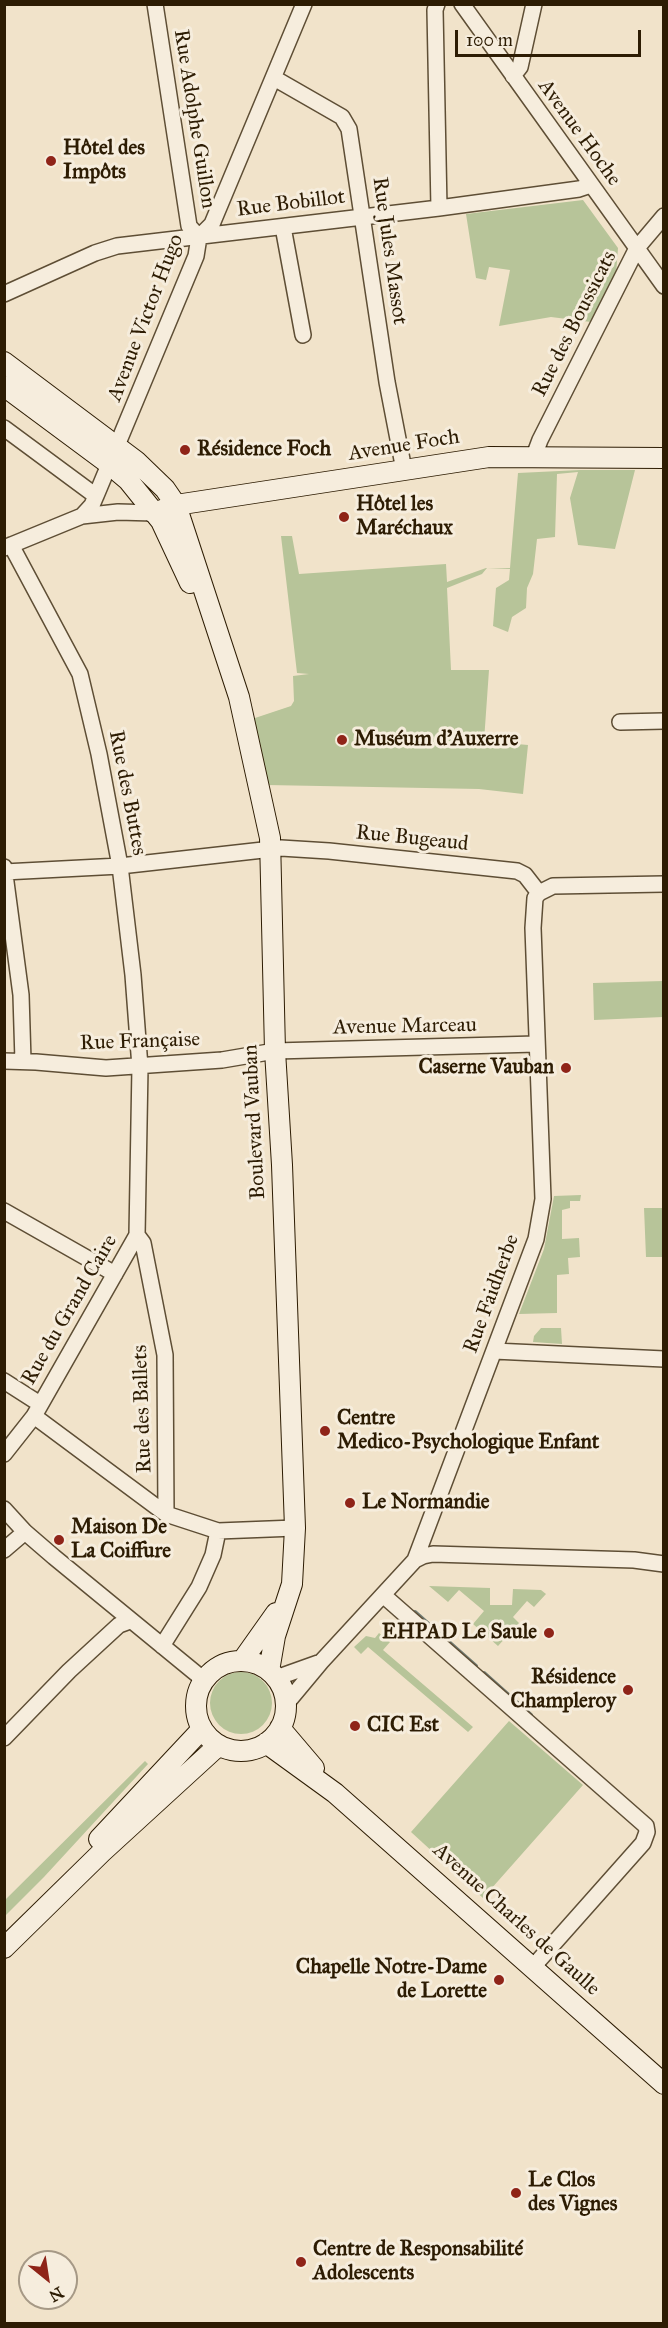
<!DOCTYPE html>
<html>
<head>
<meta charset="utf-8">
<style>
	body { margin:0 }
	#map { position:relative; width:668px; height:2328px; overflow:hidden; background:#f1e3ca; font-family:"IM FELL Great Primer",serif }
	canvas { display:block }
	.frame { position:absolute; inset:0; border:6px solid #2d1c03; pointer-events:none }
	.north { position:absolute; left:18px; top:2250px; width:60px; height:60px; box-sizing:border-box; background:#f6eddd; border:2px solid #a69986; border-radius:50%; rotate:150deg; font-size:16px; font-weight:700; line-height:24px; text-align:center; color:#2d1c03 }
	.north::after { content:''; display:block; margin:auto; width:21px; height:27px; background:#8f2418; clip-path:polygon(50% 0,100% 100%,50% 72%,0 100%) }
	.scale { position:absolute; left:455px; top:30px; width:186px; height:27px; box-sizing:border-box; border:3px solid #2d1c03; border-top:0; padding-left:8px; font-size:18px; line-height:21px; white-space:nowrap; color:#2d1c03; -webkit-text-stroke:4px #f6eddd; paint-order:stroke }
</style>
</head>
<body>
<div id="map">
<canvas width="668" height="2328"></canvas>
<div class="frame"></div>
<div class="north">N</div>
<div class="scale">100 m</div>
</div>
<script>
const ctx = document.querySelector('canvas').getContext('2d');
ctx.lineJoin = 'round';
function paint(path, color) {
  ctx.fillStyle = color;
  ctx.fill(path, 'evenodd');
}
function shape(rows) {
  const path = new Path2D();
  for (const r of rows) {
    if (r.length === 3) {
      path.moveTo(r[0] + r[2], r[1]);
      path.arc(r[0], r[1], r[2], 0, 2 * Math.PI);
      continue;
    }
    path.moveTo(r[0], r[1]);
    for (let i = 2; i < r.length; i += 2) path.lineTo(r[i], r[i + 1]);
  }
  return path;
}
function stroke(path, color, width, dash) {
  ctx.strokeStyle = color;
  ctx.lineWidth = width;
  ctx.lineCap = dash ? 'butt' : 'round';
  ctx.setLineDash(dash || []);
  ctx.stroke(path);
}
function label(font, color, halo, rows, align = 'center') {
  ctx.font = font + ' "IM FELL Great Primer",serif';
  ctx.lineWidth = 6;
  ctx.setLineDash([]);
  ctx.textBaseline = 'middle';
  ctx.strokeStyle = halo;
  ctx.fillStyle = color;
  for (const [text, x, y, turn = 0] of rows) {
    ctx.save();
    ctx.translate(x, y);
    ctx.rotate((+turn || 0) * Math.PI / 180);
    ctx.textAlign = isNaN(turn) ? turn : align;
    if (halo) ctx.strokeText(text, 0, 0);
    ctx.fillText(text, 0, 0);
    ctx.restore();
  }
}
paint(shape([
	[583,200,618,248,616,274,591,322,551,317,499,326,510,270,489,267,486,280,476,278,466,214],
	[580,470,635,470,615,549,578,545,570,498,578,472,557,474,555,537,537,539,533,574,527,588,526,608,512,617,508,632,493,626,496,588,509,580,510,569,487,568,482,574,447,588,451,670,489,670,484,741,528,745,523,794,479,789,267,785,252,719,291,706,294,701,293,676,309,674,297,673,281,536,292,536,299,574,446,564,447,582,486,568,510,568,518,473],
	[663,981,663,1017,594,1020,593,983],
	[581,1195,580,1201,570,1201,570,1208,562,1210,562,1239,579,1238,580,1257,568,1258,569,1274,557,1275,557,1313,519,1314,544,1249,554,1196],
	[644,1208,663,1208,663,1257,646,1257],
	[541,1328,561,1328,562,1344,533,1342,534,1336],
	[429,1586,490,1588,490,1605,512,1605,513,1589,541,1590,546,1594,534,1607,527,1601,513,1617,519,1623,498,1646,473,1624,484,1611,459,1590,448,1602],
	[379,1633,390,1642,383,1650,473,1727,468,1732,368,1647,361,1654,354,1647,366,1636,375,1638],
	[241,1703,31],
	[509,1721,583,1785,483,1898,411,1832],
	[145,1761,148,1764,44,1877,5,1916,5,1900]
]), '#b7c499');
stroke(shape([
	[415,1612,476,1666],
	[484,1673,531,1715]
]), '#717c74', 4);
const street = shape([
	[155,4,189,226,199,237],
	[437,4,435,10,439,208],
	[462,4,664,286],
	[513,76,520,67,534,4],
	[274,78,342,117,349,129,387,382,404,470],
	[283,227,303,335],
	[4,294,95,253,117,246,439,208,579,189,591,185],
	[4,428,96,496],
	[534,456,540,440,637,248,664,216],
	[82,516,92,505,98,491,196,256,199,237,212,224,304,4],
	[4,548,82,516,118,512,154,513],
	[620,722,664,721],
	[4,867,21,995,23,1061],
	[4,872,120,866,281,848,329,851,517,871,525,875,539,893],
	[539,893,553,886,664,884],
	[4,1061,36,1062,106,1068,222,1060,275,1051,536,1044],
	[4,1211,115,1274],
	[137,1235,143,1243,165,1355,166,1514],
	[494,1351,664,1359],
	[4,1381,40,1404],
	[34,1416,166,1514,218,1531,295,1528],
	[4,1454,34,1416,137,1235,140,1067,133,975,120,866,99,754,80,674,11,545],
	[4,1509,25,1532,54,1557,204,1680],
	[4,1550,25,1532],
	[415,1560,423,1556,433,1554,634,1560,664,1564],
	[383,1595,646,1826,647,1832,643,1843,532,1968],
	[162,1646,199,1587,213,1555,218,1531],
	[276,1678,318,1663],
	[286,1704,321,1662,415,1560,536,1239,543,1199,533,928,535,898,539,893],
	[4,1738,69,1671,119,1625,130,1621]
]);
const secondary = shape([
	[4,362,136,461,165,489,176,505,239,697,270,838,275,1051,282,1165,295,1528,292,1584,275,1636,269,1671],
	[4,386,109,464,128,480,161,521,190,583],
	[154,513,176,505,489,457,664,458],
	[242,1661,276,1613],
	[241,1706,45],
	[280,1728,314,1768],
	[266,1743,335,1793,664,2084],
	[99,1839,202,1729],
	[4,1948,102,1852,219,1745]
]);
stroke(street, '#5e4e35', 18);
stroke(secondary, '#2d1c03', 22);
stroke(street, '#f6eddd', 15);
stroke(secondary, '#f6eddd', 20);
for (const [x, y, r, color] of [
	[51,161,6,"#8f2418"],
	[185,450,6,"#8f2418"],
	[344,517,6,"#8f2418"],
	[342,740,6,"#8f2418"],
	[566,1068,6,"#8f2418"],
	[325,1431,6,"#8f2418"],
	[350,1503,6,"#8f2418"],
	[59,1540,6,"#8f2418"],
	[549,1633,6,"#8f2418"],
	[628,1690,6,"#8f2418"],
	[355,1726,6,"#8f2418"],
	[499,1980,6,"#8f2418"],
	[516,2193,6,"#8f2418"],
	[301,2262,6,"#8f2418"]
]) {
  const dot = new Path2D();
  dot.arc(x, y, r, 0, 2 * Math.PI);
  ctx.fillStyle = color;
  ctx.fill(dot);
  stroke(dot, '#f6eddd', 2);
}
label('21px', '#2d1c03', '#f6eddd', [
	["Rue Adolphe Guillon",194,119,81],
	["Avenue Hoche",579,133,54],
	["Rue Bobillot",291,204,-7],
	["Rue Jules Massot",389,251,82],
	["Avenue Victor Hugo",146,318,-69],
	["Rue des Boussicats",575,324,-63],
	["Avenue Foch",404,446,-9],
	["Rue des Buttes",127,793,79],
	["Rue Bugeaud",412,839,6],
	["Avenue Marceau",405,1027,-1],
	["Rue Française",140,1042,-2],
	["Boulevard Vauban",255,1122,-93],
	["Rue Faidherbe",492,1294,-70],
	["Rue du Grand Caire",70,1310,-60],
	["Rue des Ballets",143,1409,-92],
	["Avenue Charles de Gaulle",516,1920,42]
]);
label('bold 21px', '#2d1c03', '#f6eddd', [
	["Hôtel des",63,149],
	["Impôts",63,173],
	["Résidence Foch",197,450],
	["Hôtel les",356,505],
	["Maréchaux",356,529],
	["Muséum d'Auxerre",354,740],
	["Caserne Vauban",554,1068,"right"],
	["Centre",337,1419],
	["Medico-Psychologique Enfant",337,1443],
	["Le Normandie",362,1503],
	["Maison De",71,1528],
	["La Coiffure",71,1552],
	["EHPAD Le Saule",537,1633,"right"],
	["Résidence",616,1678,"right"],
	["Champleroy",616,1702,"right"],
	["CIC Est",367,1726],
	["Chapelle Notre-Dame",487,1968,"right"],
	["de Lorette",487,1992,"right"],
	["Le Clos",528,2181],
	["des Vignes",528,2205],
	["Centre de Responsabilité",313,2250],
	["Adolescents",313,2274]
], 'left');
</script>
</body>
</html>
